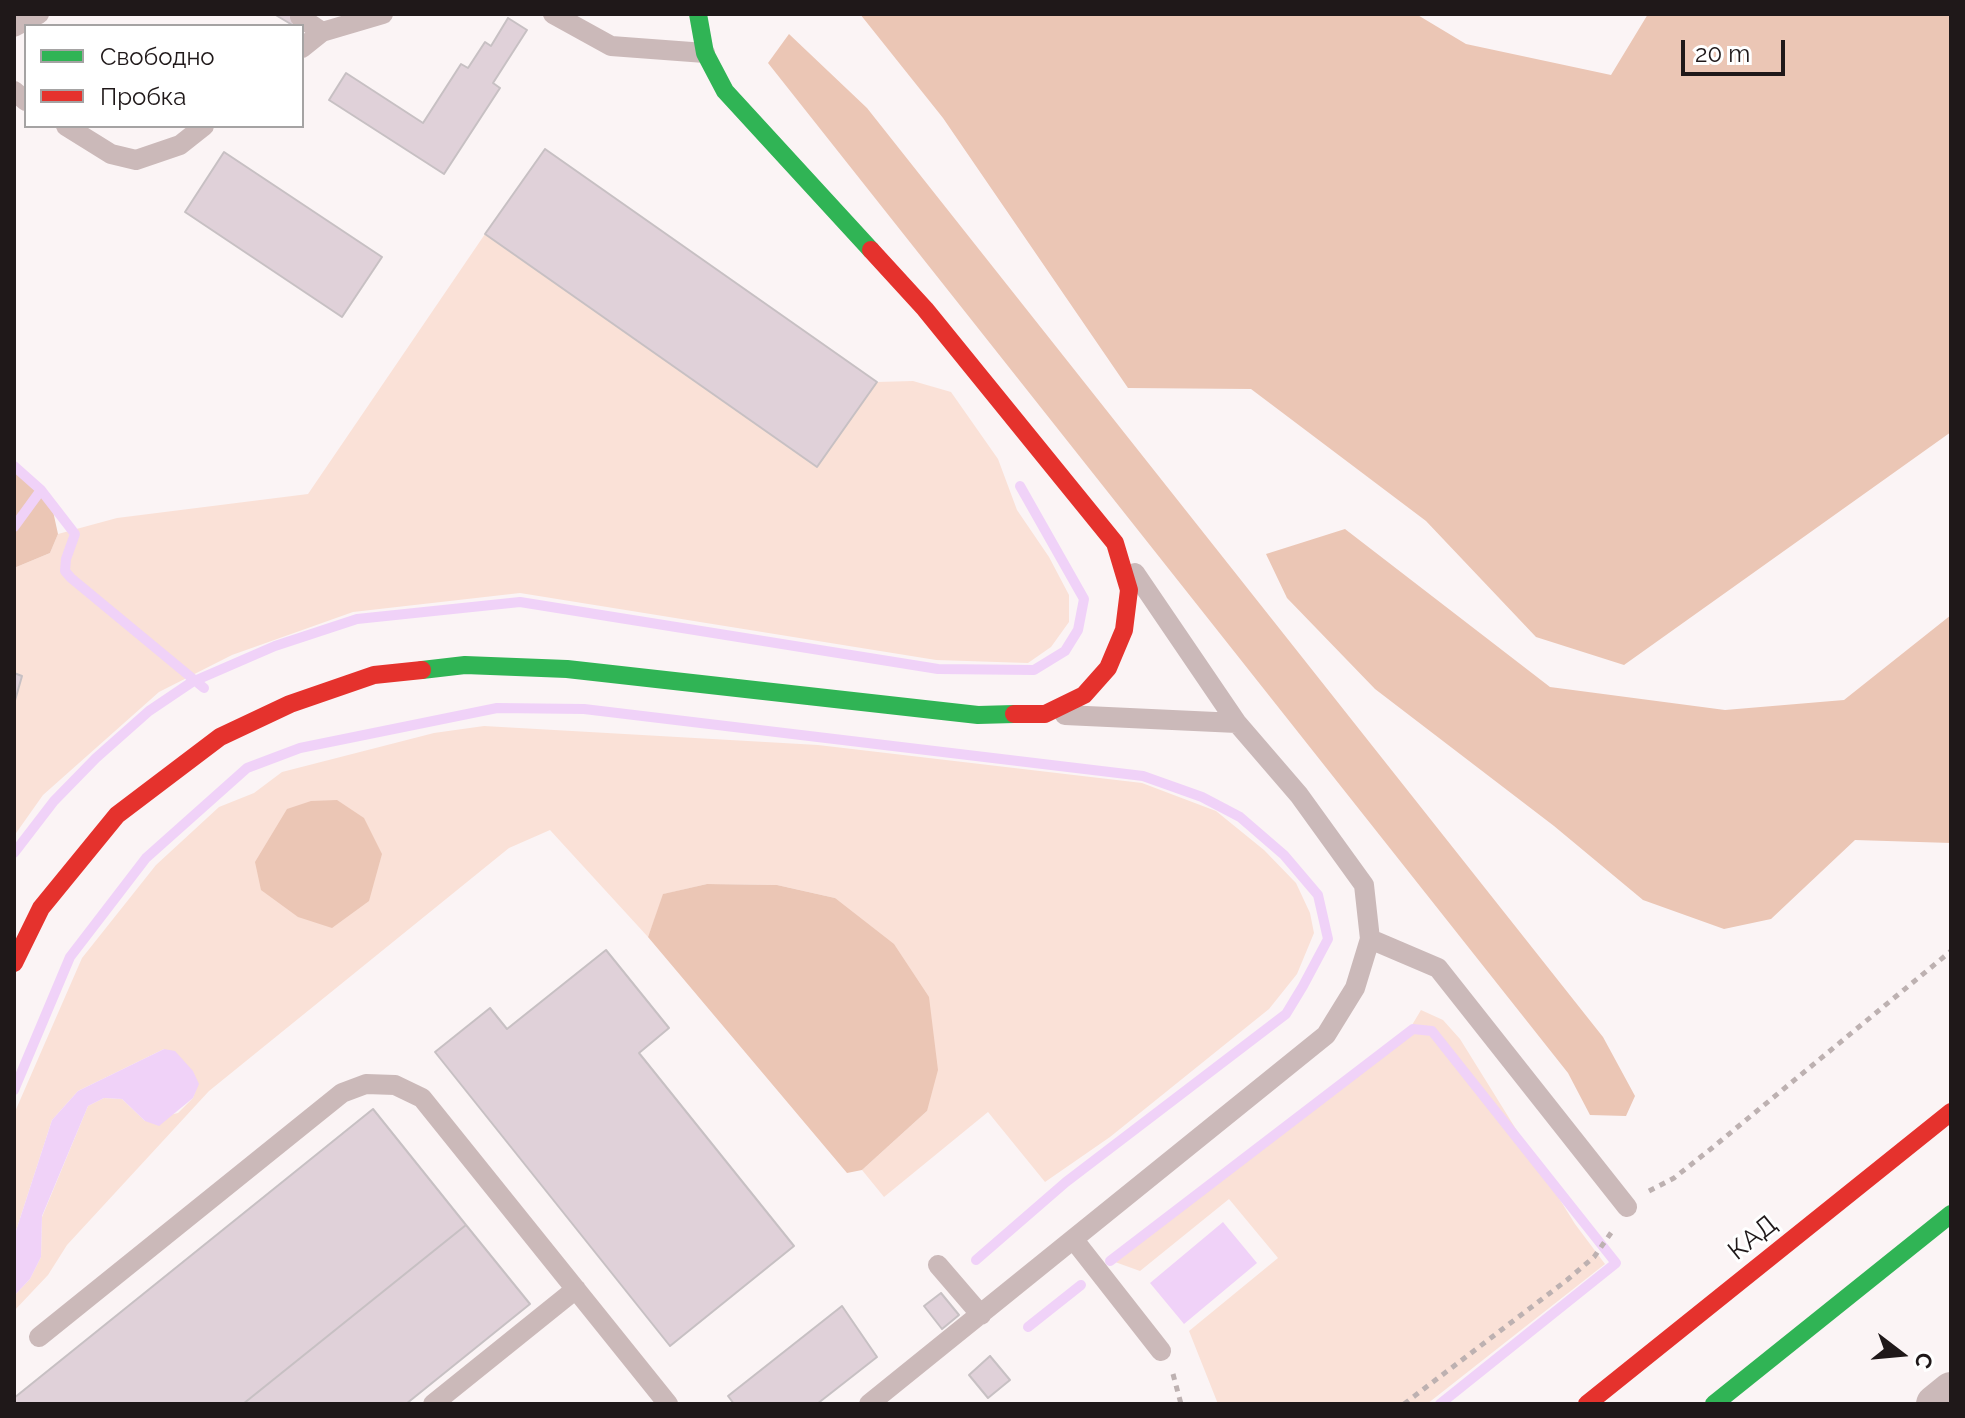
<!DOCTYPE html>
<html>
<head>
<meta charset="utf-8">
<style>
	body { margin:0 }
	#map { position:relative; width:1965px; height:1418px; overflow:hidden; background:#fbf4f5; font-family:Raleway,sans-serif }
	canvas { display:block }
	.frame { position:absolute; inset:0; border:16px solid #1f1819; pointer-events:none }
	.legend { position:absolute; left:24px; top:24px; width:280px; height:104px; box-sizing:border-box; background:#fff; border:2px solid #a5a3a3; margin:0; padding:10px 14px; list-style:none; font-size:24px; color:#1f1819 }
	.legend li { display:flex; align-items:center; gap:16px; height:40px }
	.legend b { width:40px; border:2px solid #a5a3a3 }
	.north { position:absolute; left:1861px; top:1314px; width:80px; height:80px; -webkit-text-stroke:6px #fff; paint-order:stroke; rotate:106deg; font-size:22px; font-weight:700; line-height:32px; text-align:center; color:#1f1819 }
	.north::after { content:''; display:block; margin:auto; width:28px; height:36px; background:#1f1819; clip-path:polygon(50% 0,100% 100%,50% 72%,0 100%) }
	.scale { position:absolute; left:1681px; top:40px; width:104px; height:36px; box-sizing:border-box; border:4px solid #1f1819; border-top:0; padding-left:10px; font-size:24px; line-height:28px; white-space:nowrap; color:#1f1819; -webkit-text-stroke:6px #fff; paint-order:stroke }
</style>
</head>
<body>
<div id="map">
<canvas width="1965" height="1418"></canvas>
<div class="frame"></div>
<ul class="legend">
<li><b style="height:10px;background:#30b455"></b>Свободно</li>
<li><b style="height:10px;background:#e5322d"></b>Пробка</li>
</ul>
<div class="north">С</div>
<div class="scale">20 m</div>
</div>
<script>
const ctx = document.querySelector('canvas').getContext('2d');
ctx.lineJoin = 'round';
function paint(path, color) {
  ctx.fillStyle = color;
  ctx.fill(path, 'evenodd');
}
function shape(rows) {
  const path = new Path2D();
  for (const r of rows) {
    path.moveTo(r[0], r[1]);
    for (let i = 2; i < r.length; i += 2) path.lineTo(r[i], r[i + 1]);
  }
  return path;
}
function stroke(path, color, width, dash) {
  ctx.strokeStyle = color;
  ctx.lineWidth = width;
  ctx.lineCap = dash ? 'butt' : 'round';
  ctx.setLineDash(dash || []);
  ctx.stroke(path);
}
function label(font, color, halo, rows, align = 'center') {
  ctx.font = font + ' Raleway,sans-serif';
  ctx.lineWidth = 6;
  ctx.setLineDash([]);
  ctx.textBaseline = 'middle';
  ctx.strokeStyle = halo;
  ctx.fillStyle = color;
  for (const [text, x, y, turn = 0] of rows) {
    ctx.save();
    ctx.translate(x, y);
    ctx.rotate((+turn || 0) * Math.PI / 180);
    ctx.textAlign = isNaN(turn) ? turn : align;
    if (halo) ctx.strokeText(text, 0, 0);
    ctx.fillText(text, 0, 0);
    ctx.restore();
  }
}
paint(shape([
	[485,234,877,382,913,381,951,392,998,459,1017,510,1049,557,1069,595,1069,622,1051,647,1028,663,936,660,520,593,353,612,232,655,159,692,43,795,14,836,14,568,50,553,58,534,117,518,308,494],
	[484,726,818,745,1142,783,1216,811,1264,850,1296,883,1310,913,1314,933,1297,974,1269,1009,1110,1137,1045,1182,988,1112,884,1197,862,1170,927,1111,835,898,777,885,707,884,664,894,648,937,550,830,509,848,209,1091,67,1245,48,1275,14,1311,14,1296,30,1279,41,1257,42,1217,88,1106,104,1098,122,1099,145,1121,178,1113,193,1098,198,1083,164,1049,78,1091,52,1120,14,1237,14,1114,82,958,156,865,219,807,254,793,282,772,434,733],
	[1421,1010,1443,1020,1460,1039,1575,1224,1605,1264,1427,1404,1218,1404,1189,1331,1278,1258,1229,1199,1140,1271,1115,1262,1412,1025]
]), '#fae1d7');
paint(shape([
	[860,14,1416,14,1466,44,1611,75,1648,14,1951,14,1951,432,1624,665,1536,637,1426,521,1251,389,1128,388,943,118],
	[789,34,867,108,1603,1037,1635,1096,1626,1116,1590,1115,1568,1073,768,63],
	[14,460,49,493,58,534,50,553,14,568],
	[1345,529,1550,687,1725,710,1844,700,1951,615,1951,843,1855,840,1771,919,1724,929,1643,900,1554,826,1375,689,1287,598,1266,554],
	[337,800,364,818,382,854,369,901,332,928,298,917,261,890,255,862,287,809,311,801],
	[707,884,777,885,835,898,894,944,929,997,938,1070,927,1111,862,1170,847,1173,648,937,663,894]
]), '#ebc6b5');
paint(shape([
	[164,1049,175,1051,193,1071,199,1084,193,1098,159,1126,145,1121,122,1099,104,1098,88,1106,42,1216,41,1257,30,1279,14,1296,14,1237,52,1120,78,1091],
	[1223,1222,1257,1263,1184,1324,1150,1283]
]), '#f0d2f8');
stroke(shape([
	[14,466,41,490,75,534,66,559,65,571,71,578,204,688],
	[14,527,41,490],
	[14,853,54,801,96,758,149,711,192,682,275,646,357,619,520,602,938,669,1034,670,1065,651,1078,630,1084,599,1020,486],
	[14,1090,70,957,146,858,247,768,300,748,497,708,584,709,1143,776,1202,797,1240,817,1284,855,1318,895,1328,939,1303,986,1286,1014,1066,1182,976,1260],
	[1110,1261,1413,1029,1432,1031,1616,1263,1440,1404],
	[1028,1327,1081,1285]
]), '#f0d2f8', 10);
const building = shape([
	[274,14,302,14,294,26,274,14],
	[508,18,527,30,493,83,500,88,444,174,329,100,346,73,423,123,461,64,468,68,485,42,491,46,508,18],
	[545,149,877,382,817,467,485,234,545,149],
	[224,152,382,257,342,317,185,212,224,152],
	[14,673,22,676,14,704,14,673],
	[606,950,669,1028,639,1053,794,1246,670,1346,435,1052,490,1008,507,1029,606,950],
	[373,1109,466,1225,243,1404,14,1404,14,1398,373,1109],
	[466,1225,530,1304,406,1404,243,1404,466,1225],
	[941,1293,959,1315,942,1329,924,1306,941,1293],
	[842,1306,877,1357,817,1404,734,1404,728,1396,842,1306],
	[990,1356,1010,1380,988,1398,969,1375,990,1356]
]);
paint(building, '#e0d1d9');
stroke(building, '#c7c0c3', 2);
stroke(shape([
	[1649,1191,1674,1178,1712,1148,1951,951],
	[1173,1374,1181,1404],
	[1404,1404,1567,1280,1594,1257,1613,1230]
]), '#bdb1b1', 5, [6, 6]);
stroke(shape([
	[553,14,611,46,705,53],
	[300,17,322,32],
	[14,27,39,14],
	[302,48,322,32,383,14],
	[14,91,26,101],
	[66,126,111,154,136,160,180,145,204,126],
	[1065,715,1237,723],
	[1370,939,1438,968,1627,1207],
	[1074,1240,1161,1351],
	[938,1265,981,1315],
	[39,1337,342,1093,366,1084,395,1085,422,1098,668,1404],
	[433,1404,576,1289],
	[869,1404,1326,1035,1355,988,1370,939,1364,885,1299,795,1237,723,1135,573]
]), '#cbb9b9', 20);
stroke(shape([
	[1935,1404,1951,1391]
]), '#cbb9b9', 38);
stroke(shape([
	[698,14,705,53,725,91,871,250],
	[422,670,465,665,567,669,978,715,1014,714],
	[1714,1404,1951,1214]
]), '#30b455', 18);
stroke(shape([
	[871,250,925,309,1115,543,1129,590,1124,630,1108,668,1084,695,1045,714,1014,714],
	[14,963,41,908,117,815,220,737,290,704,374,675,422,670],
	[1587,1404,1951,1112]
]), '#e5322d', 18);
label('26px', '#1f1819', '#fff', [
	["КАД",1753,1238,-39]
]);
</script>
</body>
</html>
